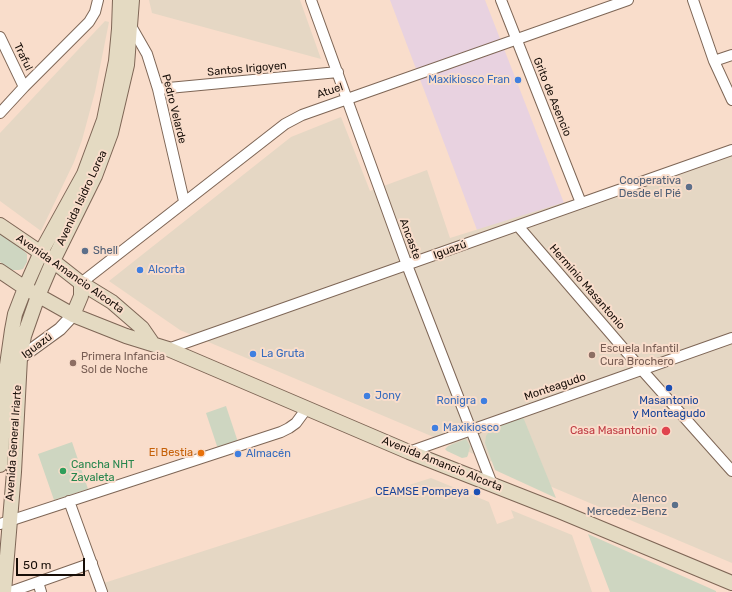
<!DOCTYPE html>
<html>
<head>
<meta charset="utf-8">
<style>
	body { margin:0 }
	#map { position:relative; width:732px; height:592px; overflow:hidden; background:#f9ddcb; font-family:Rubik,sans-serif }
	canvas { display:block }
	.scale { position:absolute; left:16px; top:558px; width:69px; height:18px; box-sizing:border-box; border:2px solid #170e08; border-top:0; padding-left:5px; font-size:12px; line-height:14px; white-space:nowrap; color:#170e08; -webkit-text-stroke:3px #f9ddcb; paint-order:stroke }
</style>
</head>
<body>
<div id="map">
<canvas width="732" height="592"></canvas>
<div class="scale">50 m</div>
</div>
<script>
const ctx = document.querySelector('canvas').getContext('2d');
ctx.lineJoin = 'round';
function paint(path, color) {
  ctx.fillStyle = color;
  ctx.fill(path, 'evenodd');
}
function shape(rows) {
  const path = new Path2D();
  for (const r of rows) {
    path.moveTo(r[0], r[1]);
    for (let i = 2; i < r.length; i += 2) path.lineTo(r[i], r[i + 1]);
  }
  return path;
}
function stroke(path, color, width, dash) {
  ctx.strokeStyle = color;
  ctx.lineWidth = width;
  ctx.lineCap = dash ? 'butt' : 'round';
  ctx.setLineDash(dash || []);
  ctx.stroke(path);
}
function label(font, color, halo, rows, align = 'center') {
  ctx.font = font + ' Rubik,sans-serif';
  ctx.lineWidth = 4;
  ctx.setLineDash([]);
  ctx.textBaseline = 'middle';
  ctx.strokeStyle = halo;
  ctx.fillStyle = color;
  for (const [text, x, y, turn = 0] of rows) {
    ctx.save();
    ctx.translate(x, y);
    ctx.rotate((+turn || 0) * Math.PI / 180);
    ctx.textAlign = isNaN(turn) ? turn : align;
    if (halo) ctx.strokeText(text, 0, 0);
    ctx.fillText(text, 0, 0);
    ctx.restore();
  }
}
paint(shape([
	[390,0,485,0,564,203,477,230]
]), '#e8d2e0');
paint(shape([
	[149,0,300,0,321,59,152,13],
	[105,21,109,22,95,92,82,140,74,162,41,231,0,201,0,133],
	[341,117,370,191,427,170,450,238,578,198,732,147,732,563,180,330,109,281,291,137],
	[431,478,489,502,497,524,514,518,511,510,572,535,592,592,108,592,104,583]
]), '#e5d7c4');
paint(shape([
	[0,233,24,251,27,254,27,262,23,269,19,270,11,270,0,262],
	[226,406,238,442,218,449,206,413],
	[523,417,556,498,495,470,485,443,486,436,490,430],
	[466,439,470,446,468,455,467,457,462,458,447,451,445,449,448,446],
	[72,442,88,489,54,500,38,454],
	[588,534,716,591,716,592,610,592]
]), '#ced6c1');
const minor = shape([
	[311,0,407,265,492,484],
	[501,0,581,203],
	[693,0,714,61,732,100],
	[131,26,147,54,158,89,184,201],
	[0,37,24,87],
	[714,61,732,55],
	[158,89,338,72],
	[0,113,24,87,89,22,95,12,98,0],
	[518,226,642,370,732,471],
	[81,283,285,124,302,115,628,0],
	[168,349,732,150],
	[409,452,732,338],
	[69,501,102,592],
	[0,524,281,432,289,428,296,423,307,408],
	[38,582,41,592],
	[10,592,92,563]
]);
const tertiary = shape([
	[20,358,60,329,73,315]
]);
const secondary = shape([
	[0,225,53,261,81,283,112,302,142,328,153,344],
	[0,271,25,288,73,315,126,336,168,349,409,452,559,511,732,583],
	[73,315,81,296,81,283],
	[0,465,6,372,12,330,15,314,25,288,41,252,84,174,104,120,116,61,119,29,120,0],
	[4,592,14,472,20,358,24,336,38,296,53,261,95,176,111,133,127,65,132,0]
]);
stroke(minor, '#7e6656', 12);
stroke(tertiary, '#7e6656', 14);
stroke(secondary, '#7e6656', 16);
stroke(minor, '#fff', 10);
stroke(tertiary, '#fff', 12);
stroke(secondary, '#e4dac2', 14);
for (const [x, y, r, color] of [
	[518,80,4,"#3f7fe0"],
	[689,187,4,"#5c6f8a"],
	[85,251,4,"#5c6f8a"],
	[140,270,4,"#3f7fe0"],
	[253,354,4,"#3f7fe0"],
	[592,355,4,"#8d6e63"],
	[73,363,4,"#8d6e63"],
	[669,388,4,"#1a4fb4"],
	[367,396,4,"#3f7fe0"],
	[484,401,4,"#3f7fe0"],
	[435,428,4,"#3f7fe0"],
	[666,431,5,"#e0444e"],
	[201,453,4,"#e8710a"],
	[238,454,4,"#3f7fe0"],
	[63,471,4,"#2e9e5b"],
	[477,492,4,"#1a4fb4"],
	[675,505,4,"#5c6f8a"]
]) {
  const dot = new Path2D();
  dot.arc(x, y, r, 0, 2 * Math.PI);
  ctx.fillStyle = color;
  ctx.fill(dot);
  stroke(dot, '#f9ddcb', 1.5);
}
label('11px', '#170e08', '#f9ddcb', [
	["Traful",23,57,64],
	["Santos Irigoyen",247,69,-5],
	["Atuel",330,91,-19],
	["Grito de Asencio",552,97,68],
	["Pedro Velarde",174,109,76],
	["Avenida Isidro Lorea",82,198,-65],
	["Ancaste",410,239,70],
	["Iguazú",450,250,-20],
	["Avenida Amancio Alcorta",70,274,35],
	["Herminio Masantonio",587,287,49],
	["Iguazú",37,346,-36],
	["Monteagudo",555,387,-19],
	["Avenida General Iriarte",14,443,-86],
	["Avenida Amancio Alcorta",442,464,22]
]);
label('11px', '#366cbe', '#f9ddcb', [
	["Maxikiosco Fran",510,80,"right"],
	["Alcorta",148,270],
	["La Gruta",261,354],
	["Jony",375,396],
	["Ronigra",476,401,"right"],
	["Maxikiosco",443,428],
	["Almacén",246,454]
], 'left');
label('11px', '#4e5e75', '#f9ddcb', [
	["Cooperativa",681,181],
	["Desde el Pié",681,194],
	["Shell",93,251,"left"],
	["Alenco",667,499],
	["Mercedez-Benz",667,512]
], 'right');
label('11px', '#785e54', '#f9ddcb', [
	["Escuela Infantil",600,349],
	["Cura Brochero",600,362],
	["Primera Infancia",81,357],
	["Sol de Noche",81,370]
], 'left');
label('11px', '#164399', '#f9ddcb', [
	["Masantonio",669,401],
	["y Monteagudo",669,414],
	["CEAMSE Pompeya",469,492,"right"]
]);
label('11px', '#be3a42', '#f9ddcb', [
	["Casa Masantonio",657,431]
], 'right');
label('11px', '#c56008', '#f9ddcb', [
	["El Bestia",193,453]
], 'right');
label('11px', '#27864d', '#f9ddcb', [
	["Cancha NHT",71,465],
	["Zavaleta",71,478]
], 'left');
</script>
</body>
</html>
